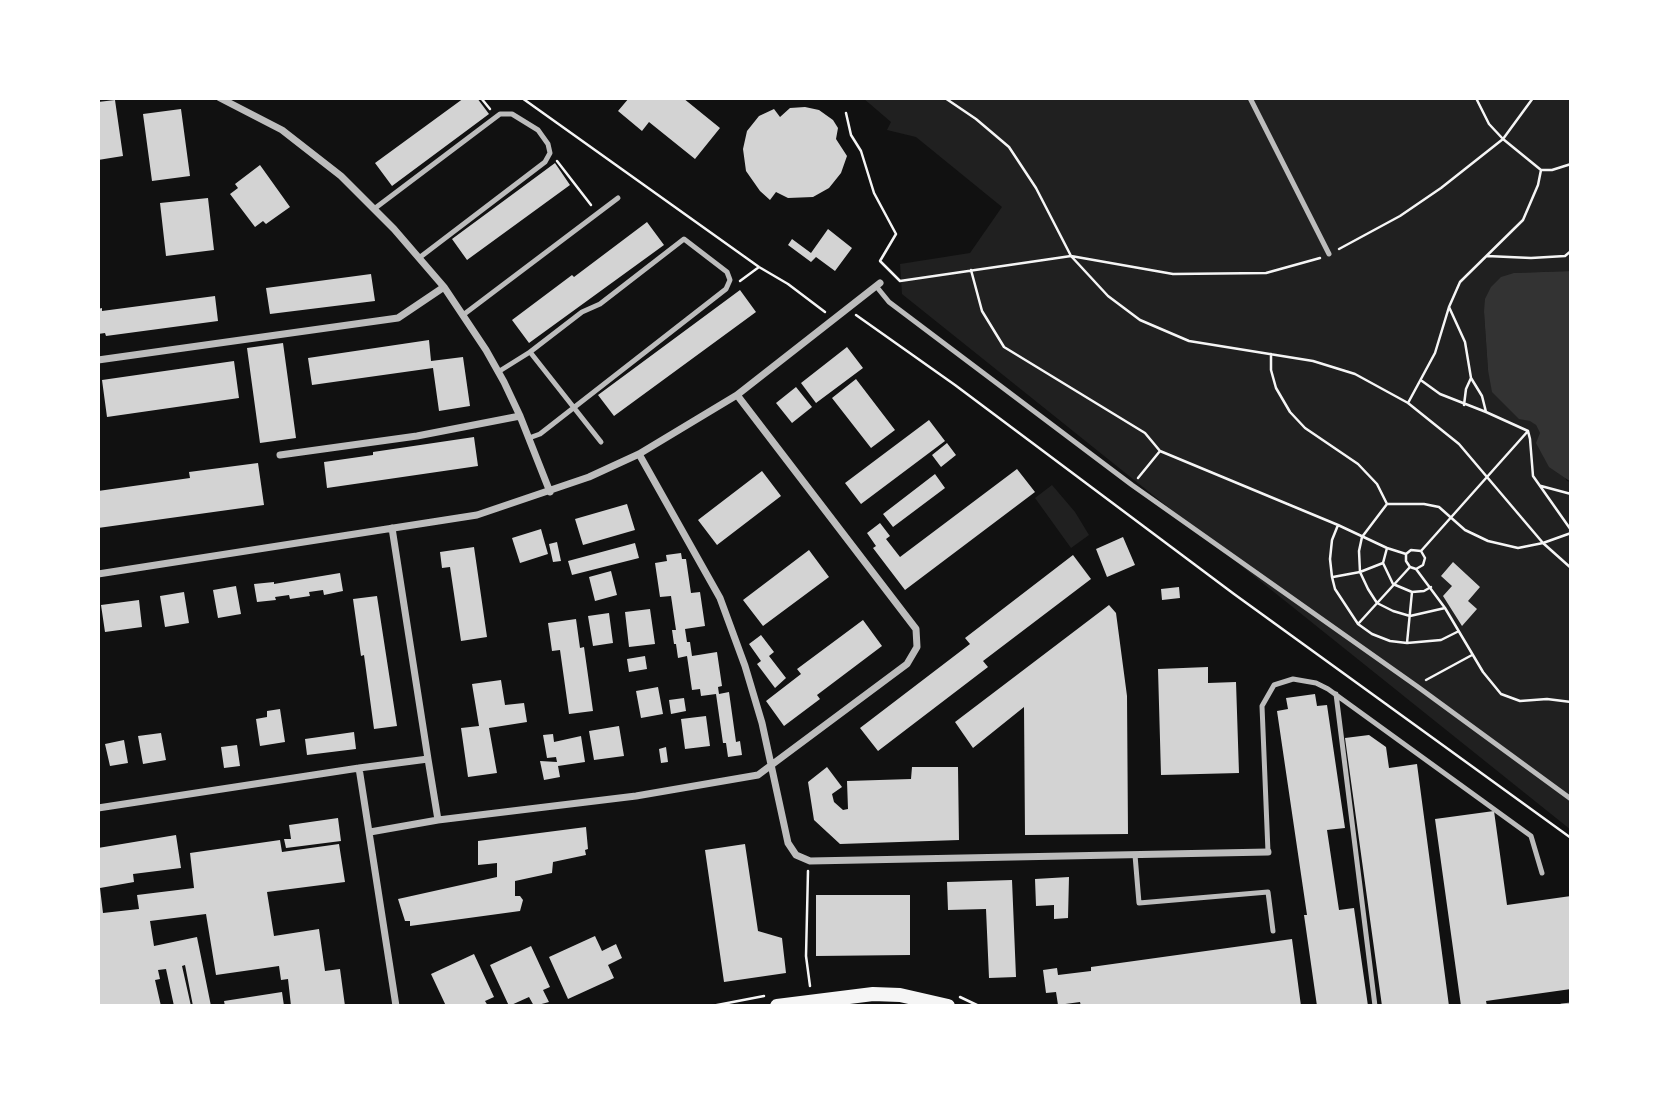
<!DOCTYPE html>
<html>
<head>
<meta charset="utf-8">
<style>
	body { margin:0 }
	#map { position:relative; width:1669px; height:1104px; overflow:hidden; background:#111; font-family:Overpass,sans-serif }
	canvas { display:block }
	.frame { position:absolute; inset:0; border:100px solid #fff; pointer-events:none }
</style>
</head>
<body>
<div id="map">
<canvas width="1669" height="1104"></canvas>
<div class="frame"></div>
</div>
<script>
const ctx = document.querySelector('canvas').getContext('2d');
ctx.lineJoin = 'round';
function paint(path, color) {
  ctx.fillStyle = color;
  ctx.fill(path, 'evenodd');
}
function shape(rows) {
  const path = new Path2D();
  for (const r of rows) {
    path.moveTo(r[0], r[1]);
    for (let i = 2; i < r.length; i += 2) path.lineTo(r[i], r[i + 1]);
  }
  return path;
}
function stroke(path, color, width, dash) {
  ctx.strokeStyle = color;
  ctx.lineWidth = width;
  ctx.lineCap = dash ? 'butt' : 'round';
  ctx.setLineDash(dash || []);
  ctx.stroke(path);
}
paint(shape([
	[863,98,1571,98,1571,271,1515,273,1484,312,1488,370,1536,425,1567,481,1571,482,1571,830,902,294,900,264,970,253,1002,207,916,137,887,130,891,122],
	[1052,485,1075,512,1089,535,1071,548,1035,498]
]), '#202020');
paint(shape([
	[1571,271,1571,482,1549,467,1536,443,1540,433,1536,425,1530,421,1519,419,1492,392,1488,370,1484,312,1485,299,1491,287,1501,277,1514,273]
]), '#333');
paint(shape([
	[464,98,477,98,489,114,392,186,375,163],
	[629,98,683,98,720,128,695,159,649,122,642,131,618,111],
	[115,100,123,156,98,160,98,102],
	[805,107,819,110,833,120,838,128,836,139,847,156,841,173,829,188,813,197,788,198,776,192,770,200,760,191,746,171,743,149,747,131,759,116,774,109,780,117,790,108],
	[181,109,190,176,152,181,143,114],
	[555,163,570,185,467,260,452,239],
	[260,165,290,207,266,224,263,221,255,227,230,194,238,188,235,184],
	[208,198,214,250,166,256,160,203],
	[647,222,664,245,529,343,512,320,572,275,574,277],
	[828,229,852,248,835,271,816,257,811,262,788,245,792,239,811,253],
	[371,274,375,301,270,314,266,288],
	[740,290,756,312,614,416,598,395],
	[215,296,218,321,106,336,105,333,98,334,98,309,102,308,102,311],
	[429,340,431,361,463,357,470,406,439,411,433,368,312,385,308,358],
	[283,343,296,438,260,443,247,348],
	[847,347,863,368,816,403,801,383],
	[234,361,239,398,107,417,102,380],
	[856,379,895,430,871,448,832,398],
	[796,387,812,407,792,423,776,403],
	[929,420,945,441,861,504,845,483],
	[474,437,478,466,327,488,324,462,373,455,373,452],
	[947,443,956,455,941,467,932,455],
	[258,463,264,505,98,528,98,491,190,478,189,472],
	[1017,469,1035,492,905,590,873,548,876,546,867,533,880,523,890,536,886,539,900,557],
	[762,471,781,496,717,545,698,520],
	[935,474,945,488,893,527,883,514],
	[627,504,635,530,583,545,575,519],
	[541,529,548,554,520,563,512,538],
	[1123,537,1135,565,1107,577,1096,549],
	[557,542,561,561,553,562,549,544],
	[635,543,639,558,572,575,568,561],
	[474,547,487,637,461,641,450,567,442,568,440,552],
	[809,550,829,577,763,626,743,600],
	[681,553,682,559,686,559,691,593,700,592,705,626,685,629,687,642,690,642,692,656,717,652,722,686,718,687,719,694,729,692,736,742,740,741,742,755,728,757,726,743,723,743,716,694,701,696,700,689,692,690,687,656,678,658,676,644,674,644,672,630,676,630,671,596,660,597,655,563,667,561,666,555],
	[1073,555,1091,579,983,661,988,667,878,751,860,728,970,644,965,638],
	[1453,562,1480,587,1468,601,1477,609,1462,626,1443,596,1452,586,1441,576],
	[611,571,617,595,595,601,589,577],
	[340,573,343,591,324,595,323,590,309,592,310,596,290,599,289,595,275,597,276,600,257,602,254,584,274,582,274,584],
	[236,586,241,614,218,618,213,590],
	[1179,587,1180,598,1162,600,1161,589],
	[184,592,189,623,165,627,160,596],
	[377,596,397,726,374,729,364,655,361,656,353,599],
	[139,600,142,627,105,632,101,605],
	[1109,605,1116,613,1127,696,1128,834,1025,835,1024,707,973,748,955,722],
	[650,609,655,644,629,647,625,612],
	[609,613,613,643,593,646,588,616],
	[576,619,580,648,584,647,593,711,569,714,560,650,552,651,548,623],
	[863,620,882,646,817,695,820,699,784,726,766,701,801,674,797,669],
	[761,635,774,652,769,656,786,678,775,688,757,664,761,661,749,644],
	[645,656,647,669,629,672,627,659],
	[1208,667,1208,683,1236,682,1239,773,1161,775,1158,669],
	[501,680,505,705,524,703,527,722,489,728,497,773,468,777,461,728,479,726,472,684],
	[658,687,663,714,641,718,636,691],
	[1315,694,1317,706,1327,705,1345,828,1327,830,1339,910,1354,908,1368,1006,1317,1006,1304,915,1307,915,1277,711,1288,709,1286,698],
	[684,698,686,711,671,714,669,700],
	[280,709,285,742,260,746,256,719,267,717,267,711],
	[706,716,710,746,685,749,681,719],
	[619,726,624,756,594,760,589,731],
	[354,732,356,749,307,755,305,739],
	[161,733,166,760,143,764,138,736],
	[553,734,554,742,581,736,585,762,558,766,560,777,544,780,540,761,557,762,556,757,547,758,543,735],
	[1369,735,1386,747,1389,768,1417,764,1449,1006,1382,1006,1345,738],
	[124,740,128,763,110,766,105,744],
	[237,745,240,766,224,768,221,747],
	[666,747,668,762,661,763,659,749],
	[827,767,842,787,832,794,834,802,843,810,848,809,847,781,911,779,912,767,958,767,959,840,840,844,814,820,808,782],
	[1494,811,1507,905,1571,896,1571,989,1486,1001,1487,1006,1461,1006,1435,819],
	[338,818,341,841,286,848,284,839,291,839,289,825],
	[586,827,588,849,585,850,586,855,553,862,552,873,515,881,515,896,520,896,523,900,520,911,410,926,410,921,405,921,398,899,497,877,497,863,478,865,478,841],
	[176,835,181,868,133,874,134,882,100,888,103,913,139,909,137,895,194,888,190,853,280,840,282,852,339,844,345,882,267,892,274,936,319,929,325,971,340,969,345,1006,291,1006,288,979,281,980,279,966,216,975,206,914,150,921,154,946,197,937,211,1006,193,1006,185,965,182,966,191,1006,174,1006,166,969,158,970,160,979,155,980,161,1006,98,1006,98,848],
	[745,844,758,931,782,938,786,973,724,982,705,850],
	[1069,877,1068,918,1054,919,1054,905,1036,906,1035,879],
	[1012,880,1016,977,989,978,986,909,948,910,947,882],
	[816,895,910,895,910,955,816,956],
	[595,936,602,951,616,944,622,958,608,965,614,978,568,999,549,957],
	[1292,939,1301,1006,1081,1006,1080,1002,1058,1005,1056,992,1046,993,1043,970,1057,968,1058,975,1091,971,1091,967],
	[531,946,550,987,543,990,549,1002,534,1006,529,997,509,1006,490,965],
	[474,954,494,997,485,1001,488,1006,446,1006,431,974],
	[282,992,284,1006,225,1006,224,1001]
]), '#d3d3d3');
stroke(shape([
	[481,98,490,109],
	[522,98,759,267,788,284,825,312],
	[945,98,976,119,1009,147,1036,188,1071,256,1108,296,1140,320,1189,341,1313,361,1355,374,1408,403,1459,444,1543,543,1571,568],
	[1476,98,1489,124,1503,139,1541,170,1552,170,1571,164],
	[846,113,851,135,861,151,874,193,896,234,880,261,900,281,1071,256,1173,274,1266,273,1320,258],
	[557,161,591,205],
	[1541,170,1538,185,1523,220,1460,282,1449,307,1465,342,1471,378,1482,396,1486,412,1528,431,1530,439,1533,476,1571,530],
	[1339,249,1400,216,1441,188,1503,139,1533,98],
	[1487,256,1531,258,1565,256,1571,251],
	[971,270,982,311,1004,347,1145,433,1160,451,1338,525,1387,548,1406,554,1411,550,1421,551,1425,558,1423,565,1416,569,1410,567,1406,561,1406,554],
	[740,281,759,267],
	[856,315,955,385,1234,594,1571,838],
	[1271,354,1271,370,1276,388,1290,412,1305,428,1358,464,1377,484,1387,504],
	[1422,381,1440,394,1486,412],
	[1408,403,1435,353,1449,307],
	[1464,405,1466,389,1471,378],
	[1138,478,1160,451],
	[1541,486,1571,494],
	[1338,525,1332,540,1330,559,1332,577,1335,589,1358,624,1372,634,1390,641,1407,643,1441,640,1457,632],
	[1387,548,1383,563,1393,584,1412,592,1424,591,1431,587],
	[1421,551,1528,431],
	[1416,569,1445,608,1483,672,1501,694,1520,701,1547,699,1571,702],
	[1333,577,1360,572,1383,563],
	[1445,608,1410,616,1393,611,1377,603,1368,589,1360,572,1359,551,1362,537,1387,504,1424,504,1439,507,1465,530,1488,541,1518,548,1543,543,1571,533],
	[1358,624,1410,567],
	[1407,643,1412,592],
	[1426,680,1472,655],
	[808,871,806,956,810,986],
	[960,997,979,1006],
	[712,1006,764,996]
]), '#f5f5f5', 2.5);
stroke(shape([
	[1250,98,1329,254],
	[374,209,500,114,512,114,538,130,548,144,550,153,545,162,419,258],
	[876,286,889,302,1132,485,1418,687,1571,799],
	[463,315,618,198],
	[530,352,601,442],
	[498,372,530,352,582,312,600,304,684,239,727,272,730,280,726,289,540,434,529,438],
	[1336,694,1375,1006],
	[1268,852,1262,706,1274,685,1293,679,1316,683,1328,689,1531,836,1542,873],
	[1135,855,1139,903,1268,892,1273,931],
	[1562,1006,1571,1005]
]), '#bcbcbc', 5);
stroke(shape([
	[220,98,282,130,341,176,394,229,444,287,486,350,504,382,520,416,550,492],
	[98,360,398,318,444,287],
	[639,454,720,598,745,666,762,723,788,843,796,855,810,861,1268,852],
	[280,455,417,436,520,416],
	[392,528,428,759],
	[98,574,477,515,589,477,639,454,737,395,880,283],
	[98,808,359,768],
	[370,832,438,820,636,796,758,775,907,664,917,647,916,629,737,395],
	[396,1006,359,768,428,759,438,820]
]), '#bcbcbc', 7);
stroke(shape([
	[777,1006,873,994,900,995,948,1006]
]), '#f5f5f5', 14);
</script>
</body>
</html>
